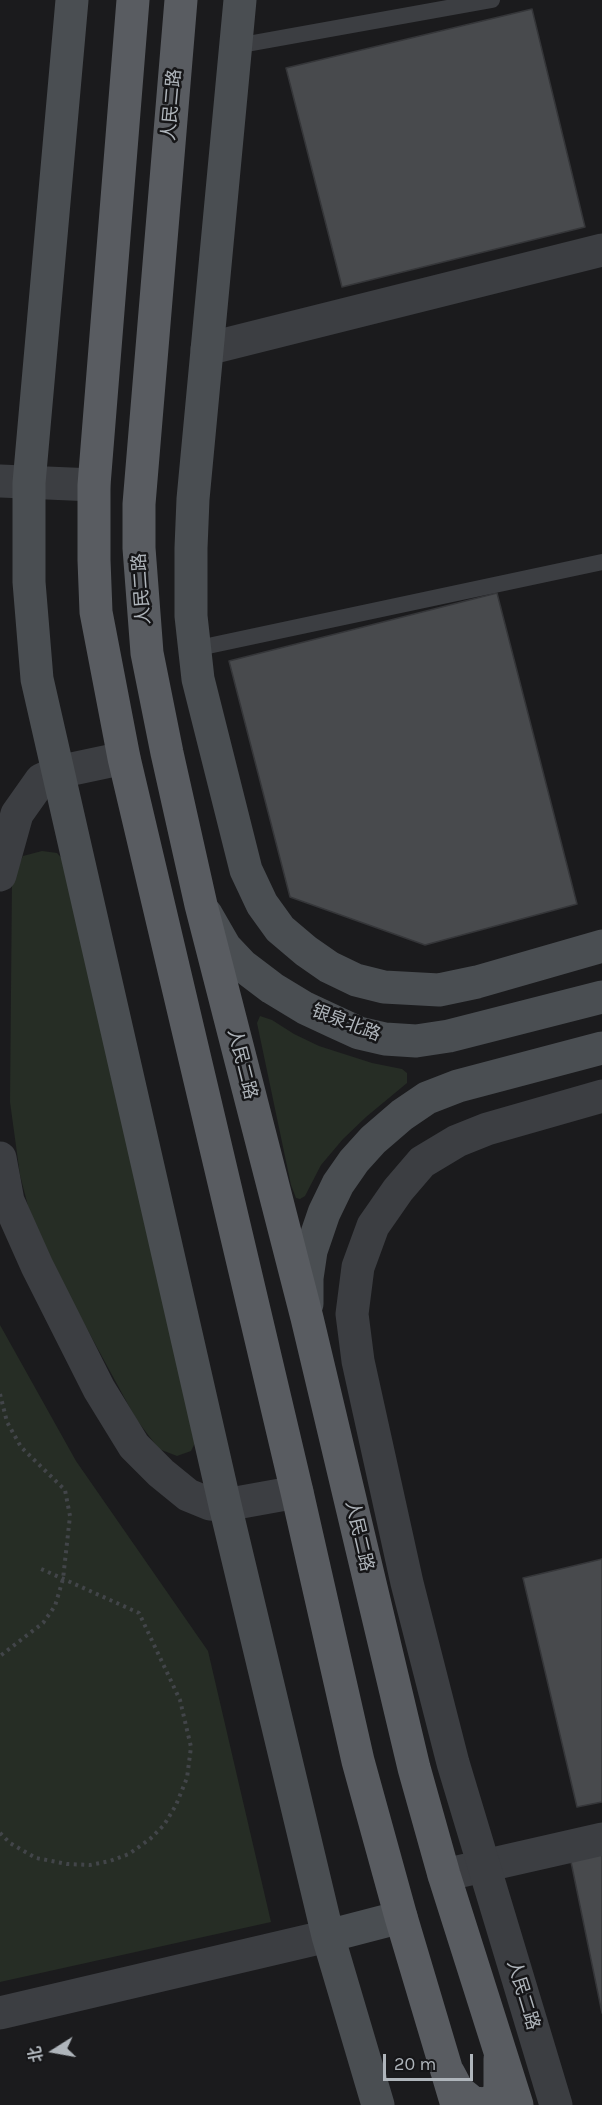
<!DOCTYPE html>
<html>
<head>
<meta charset="utf-8">
<style>
	body { margin:0 }
	#map { position:relative; width:602px; height:2105px; overflow:hidden; background:#1b1b1d; font-family:Karla,"Noto Sans SC",sans-serif }
	canvas { display:block }
	.north { position:absolute; left:24px; top:2021px; width:60px; height:60px; -webkit-text-stroke:4px #161618; paint-order:stroke; rotate:259deg; font-size:16px; font-weight:700; line-height:24px; text-align:center; color:#afb5bb }
	.north::after { content:''; display:block; margin:auto; width:21px; height:27px; background:#afb5bb; clip-path:polygon(50% 0,100% 100%,50% 72%,0 100%) }
	.scale { position:absolute; left:383px; top:2054px; width:90px; height:27px; box-sizing:border-box; border:3px solid #afb5bb; border-top:0; padding-left:8px; font-size:18px; line-height:21px; white-space:nowrap; color:#afb5bb; -webkit-text-stroke:4px #161618; paint-order:stroke }
</style>
</head>
<body>
<div id="map">
<canvas width="602" height="2105"></canvas>
<div class="north">北</div>
<div class="scale">20 m</div>
</div>
<script>
const ctx = document.querySelector('canvas').getContext('2d');
ctx.lineJoin = 'round';
function paint(path, color) {
  ctx.fillStyle = color;
  ctx.fill(path, 'evenodd');
}
function shape(rows) {
  const path = new Path2D();
  for (const r of rows) {
    path.moveTo(r[0], r[1]);
    for (let i = 2; i < r.length; i += 2) path.lineTo(r[i], r[i + 1]);
  }
  return path;
}
function stroke(path, color, width, dash) {
  ctx.strokeStyle = color;
  ctx.lineWidth = width;
  ctx.lineCap = dash ? 'butt' : 'round';
  ctx.setLineDash(dash || []);
  ctx.stroke(path);
}
function label(font, color, halo, rows, align = 'center') {
  ctx.font = font + ' Karla,"Noto Sans SC",sans-serif';
  ctx.lineWidth = 5;
  ctx.setLineDash([]);
  ctx.textBaseline = 'middle';
  ctx.strokeStyle = halo;
  ctx.fillStyle = color;
  for (const [text, x, y, turn = 0] of rows) {
    ctx.save();
    ctx.translate(x, y);
    ctx.rotate((+turn || 0) * Math.PI / 180);
    ctx.textAlign = isNaN(turn) ? turn : align;
    if (halo) ctx.strokeText(text, 0, 0);
    ctx.fillText(text, 0, 0);
    ctx.restore();
  }
}
paint(shape([
	[42,851,57,853,68,865,199,1435,191,1451,177,1456,159,1449,136,1419,49,1259,28,1206,20,1175,10,1102,12,879,23,856],
	[260,1016,272,1020,294,1034,319,1046,372,1063,402,1069,407,1073,407,1083,366,1117,343,1139,321,1165,305,1196,300,1199,296,1198,291,1185,257,1023],
	[0,1325,76,1461,208,1651,271,1922,0,1982]
]), '#262d25');
const building = shape([
	[532,9,585,227,342,287,286,68,532,9],
	[497,593,577,904,425,945,290,897,229,661,497,593],
	[602,1559,602,1802,577,1807,523,1578,602,1559],
	[602,1850,602,2013,570,1857,602,1850]
]);
paint(building, '#484a4d');
stroke(building, '#353639', 1.5);
stroke(shape([
	[0,1394,7,1422,21,1447,65,1490,70,1516,63,1579,55,1606,43,1623,0,1656],
	[0,1833,10,1843,36,1858,67,1864,90,1865,110,1861,129,1854,150,1839,164,1825,176,1805,187,1778,191,1747,180,1700,139,1613,39,1568]
]), '#424549', 4, [3, 4.5]);
stroke(shape([
	[236,46,492,0],
	[194,649,602,562]
]), '#3c3e42', 16);
stroke(shape([
	[207,349,602,250],
	[0,481,94,485],
	[0,875,17,814,41,780,58,772,124,758],
	[0,1158,8,1201,37,1266,99,1389,134,1446,161,1473,188,1495,210,1504,225,1505,297,1492],
	[444,1875,602,1839],
	[0,2013,328,1936]
]), '#3c3e42', 33);
stroke(shape([
	[556,2105,453,1763,407,1583,358,1361,352,1314,358,1267,373,1226,398,1190,422,1162,457,1141,487,1129,602,1096]
]), '#3c3e42', 33);
stroke(shape([
	[72,0,29,483,29,582,37,679,225,1505,328,1936,378,2105],
	[240,0,193,499,191,548,191,616,198,679,246,870,262,904,280,929,306,951,329,967,356,980,384,987,439,990,477,982,602,946],
	[206,914,225,947,243,966,272,988,305,1008,335,1022,359,1033,385,1039,416,1041,449,1036,602,997],
	[307,1304,307,1278,311,1251,324,1213,338,1184,354,1161,373,1140,402,1115,427,1098,458,1086,602,1048],
	[328,1936,401,1917]
]), '#4a4e52', 33);
stroke(shape([
	[133,0,94,485,94,560,96,612,124,758,297,1492,358,1761,401,1917,457,2105],
	[181,0,139,504,139,548,147,653,167,753,201,905,307,1318,414,1768,444,1875,517,2105],
	[449,2074,458,2091,473,2103,485,2104,494,2100,500,2092,500,2059]
]), '#595c61', 33);
label('18px', '#afb5bb', '#161618', [
	["人民二路",172,105,-85],
	["人民二路",142,589,-94],
	["银泉北路",346,1023,21],
	["人民二路",242,1064,76],
	["人民二路",359,1536,77],
	["人民二路",523,1995,73]
]);
</script>
</body>
</html>
